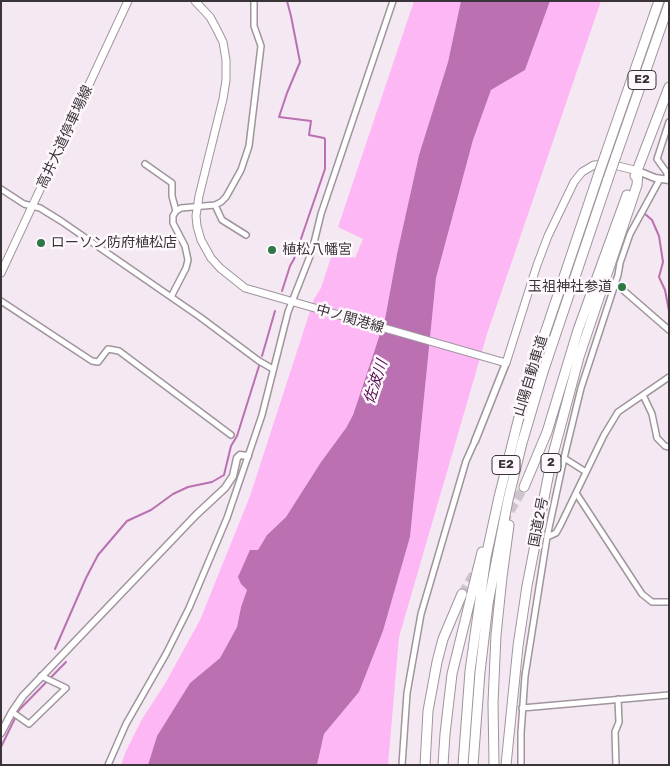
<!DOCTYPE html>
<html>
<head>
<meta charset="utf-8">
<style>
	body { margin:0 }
	#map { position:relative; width:670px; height:766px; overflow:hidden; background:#f4e8f2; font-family:Rubik,sans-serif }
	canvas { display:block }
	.frame { position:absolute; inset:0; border:2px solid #393438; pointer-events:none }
</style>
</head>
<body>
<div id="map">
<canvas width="670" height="766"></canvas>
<div class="frame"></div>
</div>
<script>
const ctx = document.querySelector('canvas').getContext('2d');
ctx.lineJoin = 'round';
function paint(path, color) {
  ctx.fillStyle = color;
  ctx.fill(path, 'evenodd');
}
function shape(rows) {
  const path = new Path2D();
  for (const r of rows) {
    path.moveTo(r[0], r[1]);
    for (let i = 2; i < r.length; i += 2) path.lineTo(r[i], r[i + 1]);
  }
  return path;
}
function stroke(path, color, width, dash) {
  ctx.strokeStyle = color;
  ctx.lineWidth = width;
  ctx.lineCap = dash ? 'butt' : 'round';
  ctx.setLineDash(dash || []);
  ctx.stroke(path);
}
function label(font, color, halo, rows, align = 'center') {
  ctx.font = font + ' Rubik,"Noto Sans JP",sans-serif';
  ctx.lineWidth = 5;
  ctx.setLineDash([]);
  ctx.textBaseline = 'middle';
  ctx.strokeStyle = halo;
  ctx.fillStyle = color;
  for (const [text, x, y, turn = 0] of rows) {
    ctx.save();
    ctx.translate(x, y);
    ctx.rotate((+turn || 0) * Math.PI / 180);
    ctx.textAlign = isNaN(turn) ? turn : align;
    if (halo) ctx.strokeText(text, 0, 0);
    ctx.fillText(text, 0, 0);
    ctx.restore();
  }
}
paint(shape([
	[414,1,461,1,448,62,419,155,397,254,385,319,353,415,346,428,321,462,286,517,267,535,258,550,241,584,247,590,241,607,237,627,220,658,190,683,157,736,148,765,121,765,126,751,142,719,166,682,200,620,250,496,314,299,321,288,333,251,355,258,363,239,338,227],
	[550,1,601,1,487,334,399,637,388,765,317,765,324,734,359,692,383,631,410,537,436,278,473,140,491,90,525,70]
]), '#feb7f5');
paint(shape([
	[461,1,550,1,525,70,491,90,473,140,436,278,410,537,383,631,359,692,324,734,317,765,148,765,157,736,190,683,220,658,237,627,241,607,247,590,241,584,238,577,250,550,258,550,267,535,286,517,321,462,346,428,353,415,385,319,397,254,419,155,448,62]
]), '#ba70b1');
stroke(shape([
	[645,214,652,220,659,236,663,262,659,277,665,290,669,311],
	[282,291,290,266,294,259,325,169,325,139,324,138,309,135,311,121,279,117,287,93,300,62,291,16,287,1],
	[262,356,275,311],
	[55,649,86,578,98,555,127,521,151,510,173,494,188,487,212,482,224,475,231,446,237,436,259,366],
	[1,747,19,710,66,662]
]), '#ba70b1', 2);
stroke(shape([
	[490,546,524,487],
	[462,594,477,568]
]), '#cfc4cd', 9, [9, 4.5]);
const minor = shape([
	[145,164,172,183,172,196,176,211],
	[667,180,667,173,657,159,669,122],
	[1,189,24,204,40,208,61,221,200,317,259,361,273,369],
	[215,205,222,220,246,235],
	[615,283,669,330],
	[171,297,186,268,188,260,185,246,173,223,173,216,176,211,181,208,215,205,221,202,226,197,241,170,249,146,261,46,254,26,254,1],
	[1,301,92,361,98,362,108,349,119,351,231,435],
	[643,395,652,414,657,438,665,446,669,447],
	[564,458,586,472],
	[576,493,642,594,652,602,669,602],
	[547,537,556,533,560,526,604,435,618,412,669,377],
	[522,708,669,695],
	[12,712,29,724,66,688,41,676],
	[108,765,126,724,166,654,189,608,227,518,262,415,288,312,312,251,321,214,393,1],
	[402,765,407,693,421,614,466,461,475,441],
	[521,765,521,733,525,676,547,537,564,458,581,388,618,275,620,263,630,234,660,179],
	[616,765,615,732,619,722,618,699]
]);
const tertiary = shape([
	[638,171,655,178,669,180],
	[475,441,506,363],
	[1,733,12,712,23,696,196,515,225,488,233,476,237,458,240,455,248,456]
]);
const secondary = shape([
	[195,1,210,17,216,28,223,42,226,60,226,80,223,99,199,196,196,216,197,226,201,240,211,258,220,268,245,288,506,363,537,265,548,236,574,182,582,172,594,165,610,164,638,171],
	[1,273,128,1]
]);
const trunk = shape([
	[635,176,669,87],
	[524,487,547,432,578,330,627,195],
	[425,765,428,711,437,662,443,639,462,594],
	[506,765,518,646,527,586,551,462,579,357,637,185,638,171]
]);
const motorway = shape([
	[606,153,659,1],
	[616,156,669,4],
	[443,765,445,734,452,674,482,552],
	[463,765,470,671,486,557,499,497,521,409,538,354,598,176],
	[473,765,480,672,488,604,508,500,522,443,543,372,608,179],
	[494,765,493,703,496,635,502,577,509,525]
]);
stroke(minor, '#a0959e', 8);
stroke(tertiary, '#a0959e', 9);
stroke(secondary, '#a0959e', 9);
stroke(trunk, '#a0959e', 11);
stroke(motorway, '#a0959e', 11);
stroke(minor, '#fff', 5);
stroke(tertiary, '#fff', 6);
stroke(secondary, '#fff', 7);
stroke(trunk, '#fff', 9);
stroke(motorway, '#fff', 9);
const motorwayBridge = shape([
	[598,176,606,153],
	[608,179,616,156]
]);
stroke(motorwayBridge, '#a0959e', 11, []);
stroke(motorwayBridge, '#fff', 9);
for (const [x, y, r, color] of [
	[41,243,5,"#2e7846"],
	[272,250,5,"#2e7846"],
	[622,287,5,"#2e7846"]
]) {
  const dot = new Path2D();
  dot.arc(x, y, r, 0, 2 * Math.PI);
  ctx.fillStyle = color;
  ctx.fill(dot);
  stroke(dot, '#fef7fd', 2);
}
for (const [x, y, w] of [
	[642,80,28],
	[551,463,20],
	[506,465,28]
]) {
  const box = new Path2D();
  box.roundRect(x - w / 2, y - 9.5, w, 19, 4);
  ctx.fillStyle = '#fef7fd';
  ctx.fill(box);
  stroke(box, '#393438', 1);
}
label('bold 12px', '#393438', null, [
	["E2",642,80],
	["2",551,463],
	["E2",506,465]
]);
label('14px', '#393438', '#fef7fd', [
	["高井大道停車場線",65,137,-65],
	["中ノ関港線",350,319,16],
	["山陽自動車道",531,376,-73],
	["国道2号",539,522,-79]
]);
label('14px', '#393438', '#fef7fd', [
	["ローソン防府植松店",51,243],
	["植松八幡宮",282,250],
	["玉祖神社参道",612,287,"right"]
], 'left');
label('italic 15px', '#551150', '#fef7fd', [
	["佐波川",376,382,-72]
]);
</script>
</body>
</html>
